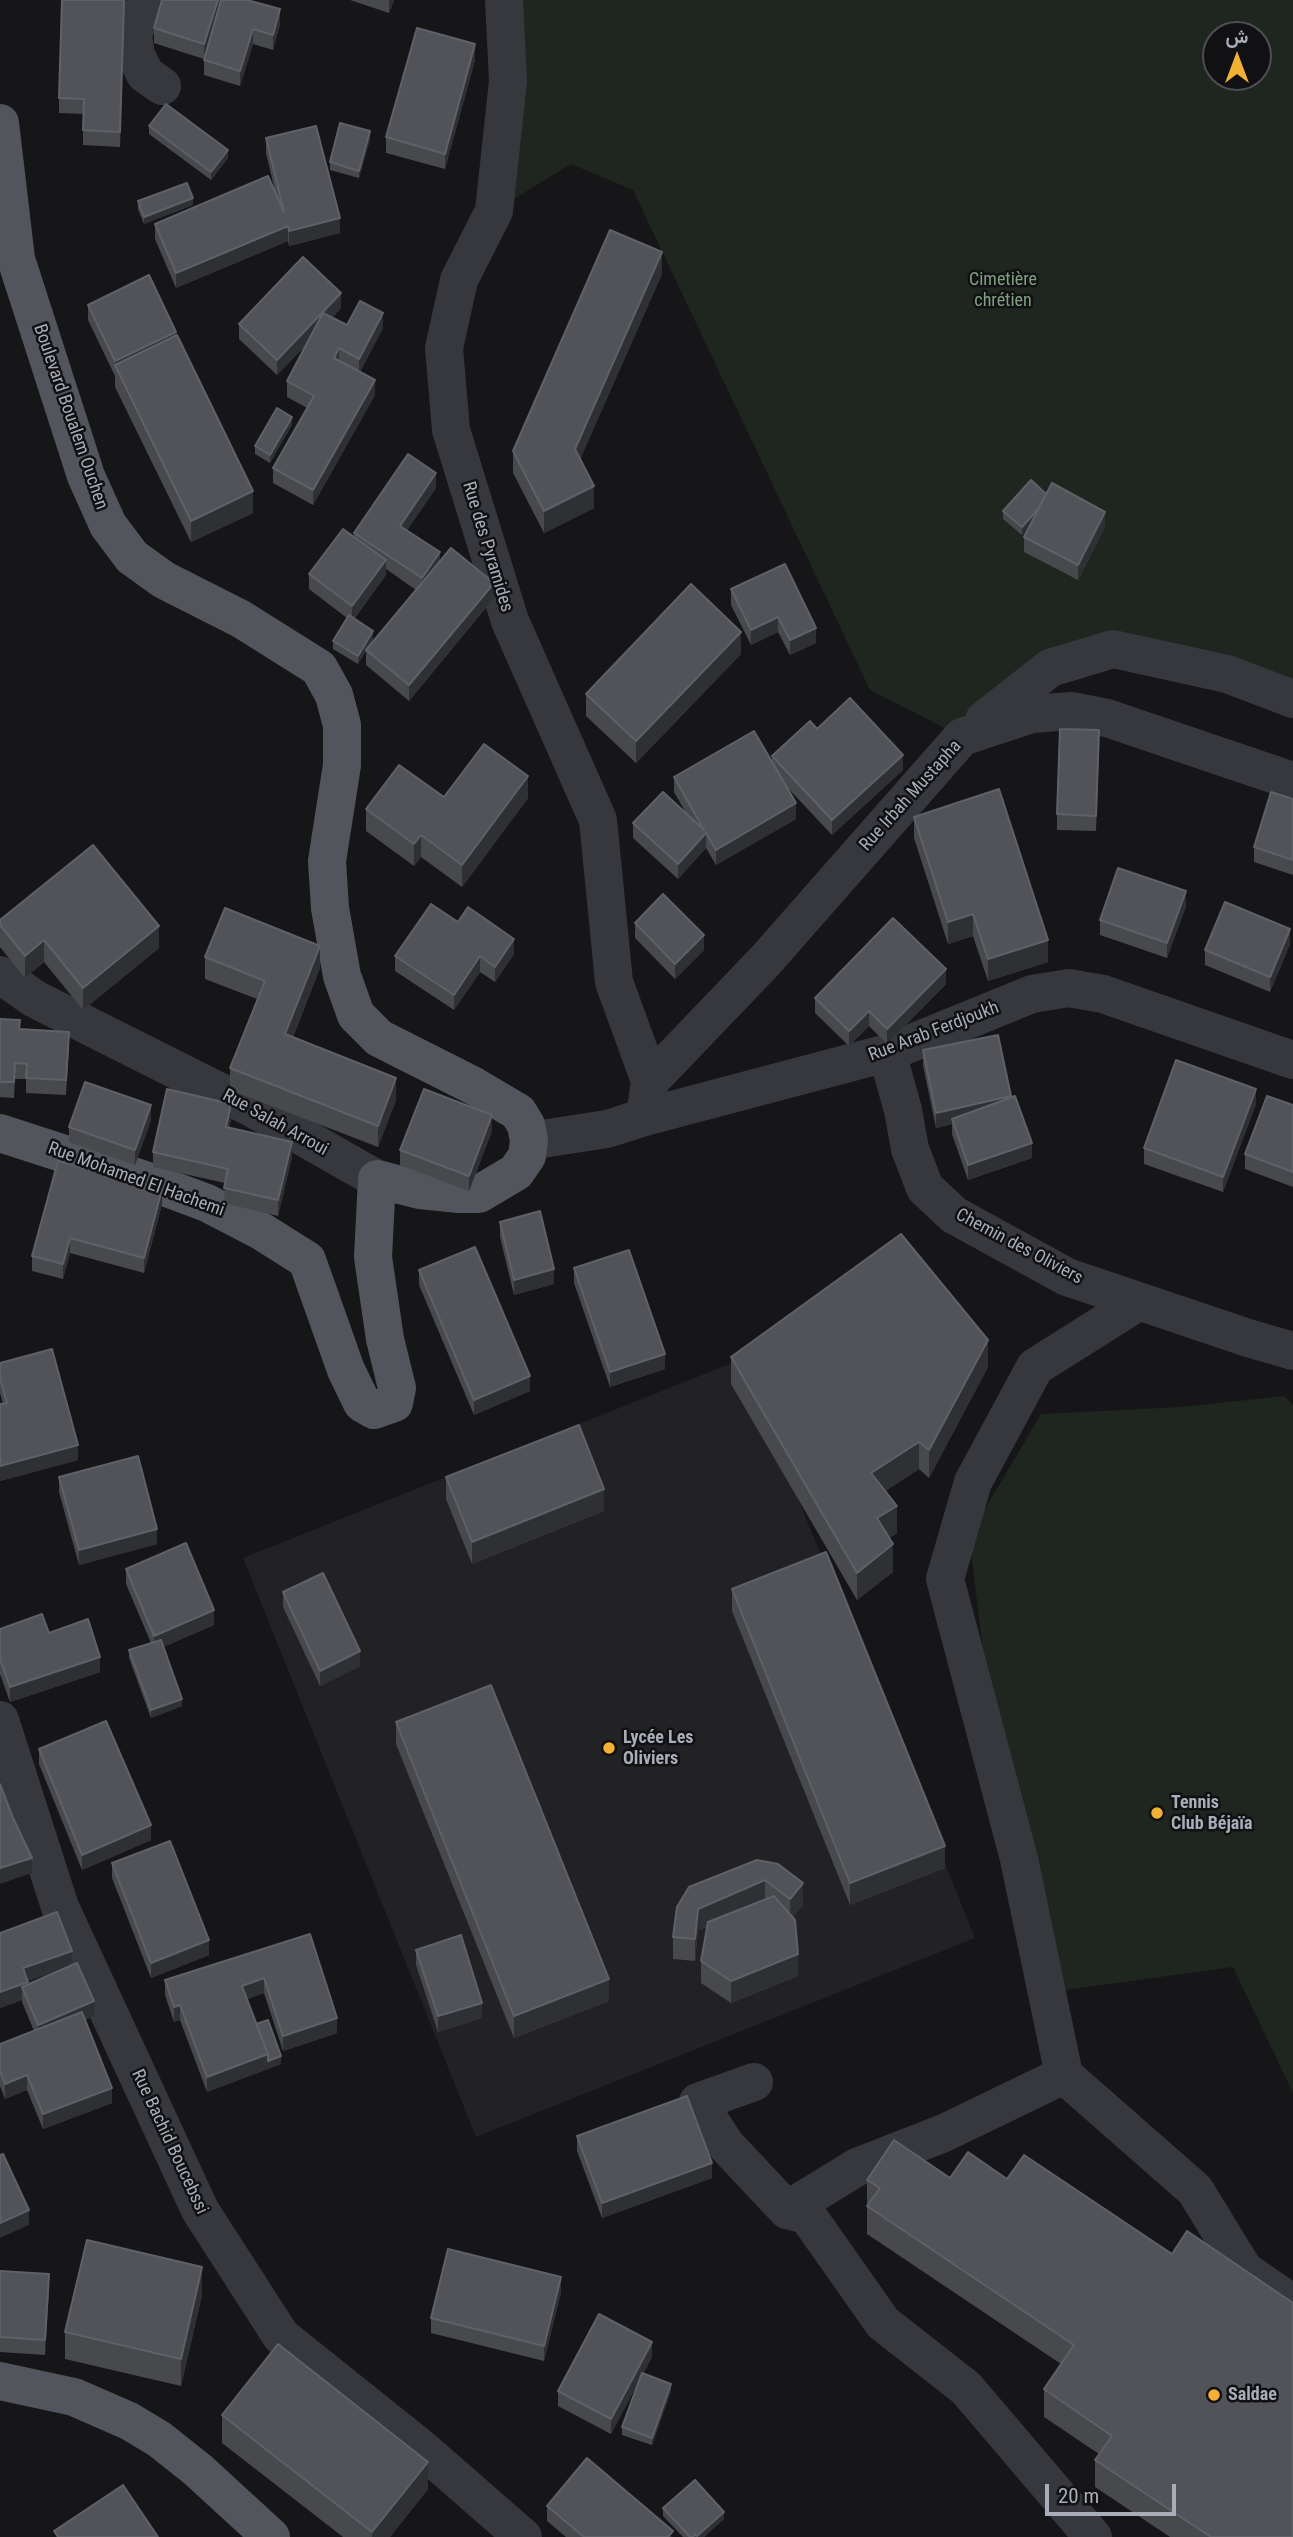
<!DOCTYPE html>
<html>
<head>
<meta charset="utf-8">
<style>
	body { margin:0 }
	#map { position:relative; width:1293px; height:2537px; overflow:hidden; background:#161618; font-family:"Roboto Condensed",Vazirmatn,sans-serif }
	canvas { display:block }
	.north { position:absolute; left:1202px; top:21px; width:70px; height:70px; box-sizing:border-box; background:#111113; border:2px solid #4d4f55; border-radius:50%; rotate:0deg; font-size:19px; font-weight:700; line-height:28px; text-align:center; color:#a8adb8 }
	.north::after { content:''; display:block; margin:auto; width:24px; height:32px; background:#f2b134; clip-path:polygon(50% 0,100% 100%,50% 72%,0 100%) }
	.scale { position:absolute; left:1045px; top:2484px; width:131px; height:32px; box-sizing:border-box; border:4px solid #a8adb8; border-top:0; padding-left:9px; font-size:21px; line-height:24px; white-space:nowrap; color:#a8adb8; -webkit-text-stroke:5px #111113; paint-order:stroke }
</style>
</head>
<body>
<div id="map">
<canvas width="1293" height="2537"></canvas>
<div class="north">ش</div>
<div class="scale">20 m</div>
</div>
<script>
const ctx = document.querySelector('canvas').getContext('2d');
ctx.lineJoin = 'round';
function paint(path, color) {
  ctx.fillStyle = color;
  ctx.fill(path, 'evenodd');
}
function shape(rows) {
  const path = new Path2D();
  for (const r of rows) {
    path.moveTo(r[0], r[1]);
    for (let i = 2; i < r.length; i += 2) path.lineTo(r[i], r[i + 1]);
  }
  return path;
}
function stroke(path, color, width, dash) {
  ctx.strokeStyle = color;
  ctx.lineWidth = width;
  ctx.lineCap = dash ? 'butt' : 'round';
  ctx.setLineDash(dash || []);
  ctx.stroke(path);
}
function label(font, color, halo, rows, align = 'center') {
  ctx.font = font + ' "Roboto Condensed",sans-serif';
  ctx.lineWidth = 5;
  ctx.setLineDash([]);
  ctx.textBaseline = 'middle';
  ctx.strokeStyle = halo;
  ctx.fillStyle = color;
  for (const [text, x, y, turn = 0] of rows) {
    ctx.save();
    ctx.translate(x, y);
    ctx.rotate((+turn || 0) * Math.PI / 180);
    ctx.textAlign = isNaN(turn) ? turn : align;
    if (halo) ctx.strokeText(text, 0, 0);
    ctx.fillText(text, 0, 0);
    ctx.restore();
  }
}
paint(shape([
	[742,1359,975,1938,476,2137,243,1558]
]), '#222225');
paint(shape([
	[504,0,1293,0,1293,699,1113,649,962,737,870,690,633,190,571,164,494,211],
	[1216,35,1258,35,1258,77,1216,77],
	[1284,1396,1293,1405,1293,2093,1233,1967,1065,1990,984,1659,969,1536,1041,1414,1181,1407]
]), '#1e261f');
stroke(shape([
	[146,0,133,35,136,55,145,74,162,86],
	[504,0,508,81,494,211,459,280,444,348,451,430,510,621,598,820,614,982,650,1081],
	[984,720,1050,668,1113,649,1227,674,1293,699],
	[0,975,35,999,250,1107,377,1179],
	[887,1053,903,1110,910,1149,925,1188,954,1215,1067,1277,1248,1338,1293,1351],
	[645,1117,650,1081,765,961,962,737,1032,714,1071,711,1107,718,1293,781],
	[529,1141,607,1129,645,1117,887,1053,1032,994,1069,988,1103,994,1293,1060],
	[1138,1302,1035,1367,973,1482,945,1579,1019,1859,1064,2075,1195,2190,1244,2270,1293,2304],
	[0,1720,60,1907,200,2210,281,2336,421,2448,523,2537],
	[754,2082,698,2102,726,2145,787,2210,857,2167,944,2133,1064,2075],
	[787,2210,807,2215,883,2323,966,2388,1093,2537]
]), '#37383d', 38);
stroke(shape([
	[0,123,16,259,86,476,108,525,132,557,164,580,241,619,319,668,334,695,342,725,342,765,327,861,330,908,342,976,356,1015,379,1038,474,1086,518,1112,526,1125,529,1141,527,1156,516,1172,479,1194,459,1194,420,1190,377,1179,373,1257,385,1339,397,1388,394,1403,374,1410,362,1403,346,1370,307,1260,261,1231,207,1203,145,1180,0,1133],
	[0,2381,74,2397,129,2421,159,2439,198,2470,271,2537]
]), '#53555c', 38);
paint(shape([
	[350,0,394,0,389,13],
	[124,15,120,147,83,145,83,114,59,113,59,98],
	[280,24,273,50,253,44,240,86,204,75,204,59,154,43,154,28],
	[475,60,445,169,386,153,386,137],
	[149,126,228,158,211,180,149,134],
	[266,138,340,233,289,246,288,241,176,288,155,239,155,224,275,191,266,153],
	[370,139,359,178,330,170,330,162],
	[138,201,193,205,144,224,138,209],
	[662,274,580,459,594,508,544,533,513,473,513,451],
	[88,305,176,336,253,513,191,542,115,387,115,376,88,320],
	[341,308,332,318,347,325,383,328,360,372,375,395,313,505,273,483,273,468,307,408,287,397,287,381,307,344,277,375,239,339,239,324],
	[292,425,270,463,255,454,255,446],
	[436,488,407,530,440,561,494,598,409,701,366,665,366,651,358,664,333,649,333,641,347,618,309,589,309,574,354,537,354,533],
	[386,569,416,590,369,647,373,639,354,619,386,575],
	[1046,494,1105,527,1078,580,1024,552,1024,537,1028,527,1022,535,1003,519,1003,511],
	[785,564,816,643,790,655,778,632,751,645,731,605,731,589],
	[741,654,636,763,586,716,586,694],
	[817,729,903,770,832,835,786,786,796,819,716,865,706,848,678,879,633,838,633,823,686,813,674,792,674,777,772,762,772,756],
	[1099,745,1096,831,1057,830,1057,814],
	[444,797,528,798,462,887,421,857,414,866,366,831,366,809],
	[1293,799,1293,875,1254,862,1254,847],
	[914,817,1048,962,988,981,973,936,948,944,914,838],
	[1186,906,1167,958,1100,935,1100,920],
	[0,920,159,948,83,1010,44,962,25,978,0,947],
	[458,922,514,954,495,982,480,972,454,1010,395,971,395,956],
	[635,923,704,950,675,979,635,938],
	[1290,944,1270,992,1205,965,1205,950],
	[205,957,320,968,293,1037,396,1100,378,1147,230,1090,230,1068,257,999,205,979],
	[946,984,887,1044,869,1026,849,1046,815,1013,815,998],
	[0,1019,20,1029,69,1047,66,1095,26,1093,26,1079,15,1079,14,1098,0,1097],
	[923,1050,1011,1098,1032,1158,968,1180,952,1134,952,1124,936,1128,923,1065],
	[1256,1104,1223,1192,1144,1164,1144,1148],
	[1293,1105,1293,1187,1245,1169,1245,1154],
	[231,1119,229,1128,292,1157,278,1216,224,1203,225,1183,153,1167,153,1152],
	[151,1120,135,1165,69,1142,69,1127],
	[492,1131,469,1191,400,1165,400,1150],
	[58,1161,162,1204,144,1273,70,1253,63,1279,32,1271,32,1256],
	[500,1222,554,1284,514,1295,500,1237],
	[574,1268,665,1369,610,1387,574,1283],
	[419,1270,530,1391,474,1415,419,1285],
	[731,1357,988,1367,929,1478,919,1469,885,1491,897,1533,889,1538,893,1572,857,1600,731,1384],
	[0,1363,78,1460,0,1481,0,1404,3,1404,0,1393],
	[59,1477,157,1544,79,1565,59,1492],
	[446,1477,604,1511,472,1564,446,1499],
	[126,1569,214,1625,163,1647,182,1706,151,1718,129,1658,129,1650,151,1643,126,1584],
	[732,1589,945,1868,850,1905,732,1611],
	[283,1592,360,1666,320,1686,283,1607],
	[0,1629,49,1633,100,1672,10,1702,0,1674],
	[396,1722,609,2001,514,2038,396,1744],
	[39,1749,151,1840,82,1870,39,1764],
	[757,1860,803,1905,793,1917,798,1976,731,2003,701,1983,701,1961,707,1927,698,1930,695,1961,673,1959,673,1937],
	[112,1863,209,1955,151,1978,112,1878],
	[0,1933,72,1965,94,2016,85,2020,112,2103,43,2129,27,2090,5,2099,0,2086,0,2044,34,2031,22,2002,22,2000,0,2008],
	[67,1967,28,1984,28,1981],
	[310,1934,337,2033,283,2051,264,1993,247,1999,256,2024,281,2064,207,2092,180,2020,174,2022,165,1995,165,1980],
	[416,1950,482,2018,438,2032,416,1965],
	[577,2136,712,2178,602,2218,577,2151],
	[894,2140,1293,2537,1170,2537,1095,2487,1095,2460,1099,2454,1044,2417,1044,2389,1061,2364,867,2234,867,2180],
	[0,2271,49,2289,45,2355,0,2352],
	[561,2292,544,2361,431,2333,431,2318],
	[202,2295,181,2386,65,2359,65,2332],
	[652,2357,643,2374,671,2391,652,2445,622,2435,622,2427,639,2381,611,2434,558,2406,558,2391],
	[222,2415,428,2489,390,2537,343,2537,222,2443],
	[547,2506,673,2537,566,2537,547,2521],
	[663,2508,724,2519,704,2537,683,2537,663,2516]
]), '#47494d');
paint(shape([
	[218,0,221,0,204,59,204,44],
	[389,0,394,0,389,13],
	[280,9,280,24,273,50,273,35],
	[253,29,253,44,240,86,240,71],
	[475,44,475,60,445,169,445,154],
	[370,131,370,139,359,178,359,171],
	[228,150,228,158,211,180,211,172],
	[193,198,193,205,144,224,144,217],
	[340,218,340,233,289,246,289,231],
	[288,226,288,241,176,288,176,273],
	[662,252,662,274,575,471,575,449],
	[341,293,341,308,277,375,277,360],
	[383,313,383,328,359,374,359,359],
	[176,332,176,347,115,365,115,361],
	[339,348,339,364,334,358],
	[375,380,375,395,313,505,313,490],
	[292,417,292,425,270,463,270,455],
	[436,473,436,488,400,541,400,526],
	[594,486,594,508,544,533,544,511],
	[253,491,253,513,191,542,191,521],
	[1049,497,1049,505,1022,535,1022,527],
	[1105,512,1105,527,1078,580,1078,565],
	[440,552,440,567,422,594,422,578],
	[386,560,386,575,352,621,352,606],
	[494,583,494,598,409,701,409,685],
	[778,617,778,632,751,645,751,630],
	[816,628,816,643,790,655,790,640],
	[373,631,373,639,358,664,358,656],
	[741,632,741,654,636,763,636,741],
	[903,755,903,770,832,835,832,820],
	[528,776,528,798,462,887,462,865],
	[796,803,796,819,716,865,716,850],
	[706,833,706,848,678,879,678,864],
	[421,835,421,857,414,866,414,844],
	[1186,891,1186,906,1167,958,1167,943],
	[973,914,973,936,948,944,948,922],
	[159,926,159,948,83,1010,83,988],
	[1290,929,1290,944,1270,992,1270,977],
	[704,935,704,950,675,979,675,964],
	[514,939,514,954,495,982,495,967],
	[44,940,44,962,25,978,25,956],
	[1048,940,1048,962,988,981,988,959],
	[320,946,320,968,285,1056,285,1034],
	[480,956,480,972,454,1010,454,995],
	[946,969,946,984,887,1044,887,1029],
	[869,1011,869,1026,849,1046,849,1031],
	[396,1078,396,1100,378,1147,378,1126],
	[1256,1089,1256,1104,1223,1192,1223,1177],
	[1011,1096,1011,1112,952,1119,952,1124,936,1128,936,1113],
	[231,1104,231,1119,226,1142,226,1127],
	[151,1105,151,1120,135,1165,135,1150],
	[492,1115,492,1131,469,1191,469,1176],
	[292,1142,292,1157,278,1216,278,1200],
	[1032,1143,1032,1158,968,1180,968,1165],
	[162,1189,162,1204,144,1273,144,1258],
	[70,1238,70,1253,63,1279,63,1264],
	[554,1269,554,1284,514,1295,514,1280],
	[988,1340,988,1367,929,1478,929,1450],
	[665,1354,665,1369,610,1387,610,1372],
	[530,1376,530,1391,474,1415,474,1400],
	[919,1442,919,1469,871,1501,871,1473],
	[78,1445,78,1460,0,1481,0,1466],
	[604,1489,604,1511,472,1564,472,1542],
	[897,1506,897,1533,877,1546,877,1518],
	[157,1529,157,1544,79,1565,79,1550],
	[893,1544,893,1572,857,1600,857,1573],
	[214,1610,214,1625,154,1651,154,1636],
	[360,1651,360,1666,320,1686,320,1671],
	[100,1657,100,1672,10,1702,10,1687],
	[182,1699,182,1706,151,1718,151,1710],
	[151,1825,151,1840,82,1870,82,1855],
	[945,1846,945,1868,850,1905,850,1883],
	[32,1858,32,1873,0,1884,0,1868],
	[765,1880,765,1902,698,1930,695,1961,695,1939,698,1909],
	[803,1883,803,1905,790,1921,790,1899],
	[209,1940,209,1955,151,1978,151,1963],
	[72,1951,72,1966,23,1983,23,1968],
	[798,1954,798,1976,731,2003,731,1981],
	[264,1978,264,1993,242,2001,242,1986],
	[609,1979,609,2001,514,2038,514,2016],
	[28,1982,28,1997,22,1987,22,2000,0,2008,0,1992],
	[94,2001,94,2016,38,2040,38,2025],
	[482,2003,482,2018,438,2032,438,2016],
	[180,2005,180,2020,174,2022,174,2007],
	[337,2018,337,2033,283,2051,283,2036],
	[268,2054,268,2069,207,2092,207,2077],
	[281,2056,281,2064,268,2069,268,2061],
	[27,2075,27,2090,5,2099,5,2084],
	[112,2088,112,2103,43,2129,43,2114],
	[712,2163,712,2178,602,2218,602,2203],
	[29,2210,29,2225,0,2238,0,2223],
	[202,2267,202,2295,181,2386,181,2359],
	[49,2274,49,2289,45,2355,45,2340],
	[561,2277,561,2292,544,2361,544,2346],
	[652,2342,652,2357,611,2434,611,2419],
	[671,2384,671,2391,652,2445,652,2438],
	[428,2462,428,2489,390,2537,372,2537,372,2532],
	[724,2512,724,2519,704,2537,695,2537]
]), '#2f3033');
const building = shape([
	[62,0,124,0,120,132,83,130,84,99,59,98,62,0],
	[162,0,218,0,204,44,154,28,162,0],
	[221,0,247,0,280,9,273,35,253,29,240,71,204,60,221,0],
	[417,28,475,44,445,154,386,137,417,28],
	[166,104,228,150,211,172,149,126,166,104],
	[340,123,370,131,359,171,330,162,340,123],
	[316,126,340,218,289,231,288,226,176,273,155,224,268,176,284,212,266,138,316,126],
	[187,183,193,198,144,217,138,201,187,183],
	[610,230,662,252,575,449,594,486,544,511,513,451,610,230],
	[303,257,341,293,277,360,239,324,303,257],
	[149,275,176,332,115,361,88,305,149,275],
	[360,301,383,313,359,359,339,348,334,358,375,380,313,490,273,468,314,396,287,381,323,313,347,325,360,301],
	[177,335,253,491,191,521,115,365,177,335],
	[277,408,292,417,270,455,255,446,277,408],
	[408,454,436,473,400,526,440,552,422,578,354,533,408,454],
	[1031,480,1046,494,1039,508,1022,527,1003,511,1031,480],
	[1052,483,1105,512,1078,565,1024,537,1052,483],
	[343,529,386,560,352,606,309,574,343,529],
	[451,548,494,583,409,685,366,650,451,548],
	[785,564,816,628,790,640,778,617,751,630,731,589,785,564],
	[691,584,741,632,636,741,586,694,691,584],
	[349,615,373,631,358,656,333,641,349,615],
	[850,698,903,755,832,820,772,756,810,721,817,729,850,698],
	[1060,729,1099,730,1096,816,1057,814,1060,729],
	[754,731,796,803,716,850,706,833,678,864,633,823,663,792,704,830,674,777,754,731],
	[484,744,528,776,462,865,421,835,414,844,366,809,399,765,444,797,484,744],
	[999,789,1048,940,988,959,973,914,948,922,914,817,999,789],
	[1271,792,1293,799,1293,860,1254,847,1271,792],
	[93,845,159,926,83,988,44,940,25,956,0,925,0,920,93,845],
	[1118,868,1186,891,1167,943,1100,920,1118,868],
	[663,894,704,935,675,964,635,923,663,894],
	[1225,902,1290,929,1270,977,1205,950,1225,902],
	[431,904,458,922,468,907,514,939,495,967,480,956,454,995,395,956,431,904],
	[225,908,320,946,285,1034,396,1078,378,1126,230,1068,265,981,205,957,225,908],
	[893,918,946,969,887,1029,869,1011,849,1031,815,998,893,918],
	[0,1019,20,1020,19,1029,69,1032,66,1080,26,1078,27,1064,15,1063,14,1082,0,1082,0,1019],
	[998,1035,1011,1096,936,1113,923,1050,998,1035],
	[1176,1060,1256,1089,1223,1177,1144,1148,1176,1060],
	[85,1082,151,1105,135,1150,69,1127,85,1082],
	[167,1089,231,1104,226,1127,292,1142,278,1200,224,1188,228,1169,153,1152,167,1089],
	[424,1089,492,1115,469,1176,400,1150,424,1089],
	[1015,1096,1032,1143,968,1165,952,1119,1015,1096],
	[1267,1096,1293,1105,1293,1172,1245,1154,1267,1096],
	[58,1161,162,1189,144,1258,70,1238,63,1264,32,1256,58,1161],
	[540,1211,554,1269,514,1280,500,1222,540,1211],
	[901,1234,988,1340,929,1450,919,1442,871,1473,897,1506,877,1518,893,1544,857,1573,731,1357,901,1234],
	[475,1247,530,1376,474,1400,419,1270,475,1247],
	[629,1250,665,1354,610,1372,574,1268,629,1250],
	[52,1349,78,1445,0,1466,0,1404,7,1403,0,1378,0,1363,52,1349],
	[579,1425,604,1489,472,1542,446,1477,579,1425],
	[138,1456,157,1529,79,1550,59,1477,138,1456],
	[186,1543,214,1610,154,1636,126,1569,186,1543],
	[826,1552,945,1846,850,1883,732,1589,826,1552],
	[323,1573,360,1651,320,1671,283,1592,323,1573],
	[42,1614,49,1633,88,1619,100,1657,10,1687,0,1659,0,1629,42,1614],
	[161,1640,182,1699,151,1710,129,1650,161,1640],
	[491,1685,609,1979,514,2016,396,1722,491,1685],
	[106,1721,151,1825,82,1855,39,1749,106,1721],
	[0,1784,13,1818,32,1858,0,1868,0,1784],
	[170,1841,209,1940,151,1963,112,1863,170,1841],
	[757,1860,778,1864,803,1883,790,1899,765,1880,698,1909,695,1939,673,1937,677,1907,689,1887,757,1860],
	[774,1896,795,1920,798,1954,731,1981,701,1961,708,1922,774,1896],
	[57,1912,72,1951,23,1968,28,1982,0,1992,0,1933,57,1912],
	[310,1934,337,2018,283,2036,264,1978,242,1986,268,2054,207,2077,180,2005,174,2007,165,1980,310,1934],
	[461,1935,482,2003,438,2016,416,1950,461,1935],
	[77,1963,94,2001,38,2025,22,1987,77,1963],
	[82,2012,112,2088,43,2114,27,2075,5,2084,0,2071,0,2044,82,2012],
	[268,2020,281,2056,268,2061,268,2054,256,2024,268,2020],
	[687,2096,712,2163,602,2203,577,2136,687,2096],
	[894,2140,950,2178,968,2152,1007,2179,1024,2155,1172,2254,1187,2231,1293,2303,1293,2537,1211,2537,1095,2460,1112,2436,1044,2389,1074,2345,867,2206,880,2188,867,2180,894,2140],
	[3,2154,29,2210,0,2223,0,2155,3,2154],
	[87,2240,202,2267,181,2359,65,2332,87,2240],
	[448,2249,561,2277,544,2346,431,2318,448,2249],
	[0,2271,49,2274,45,2340,0,2337,0,2271],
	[599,2314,652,2342,611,2419,558,2391,599,2314],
	[278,2344,428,2462,372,2532,222,2415,278,2344],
	[642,2373,671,2384,652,2438,622,2427,642,2373],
	[587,2458,673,2531,668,2537,584,2537,547,2506,587,2458],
	[695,2480,724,2512,697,2536,695,2534,693,2537,690,2537,663,2508,695,2480],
	[123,2485,158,2537,58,2537,54,2531,123,2485]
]);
paint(building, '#525359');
stroke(building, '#5f6168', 2);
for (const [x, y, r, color] of [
	[609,1748,7,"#f2b134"],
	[1157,1813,7,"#f2b134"],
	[1214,2395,7,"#f2b134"]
]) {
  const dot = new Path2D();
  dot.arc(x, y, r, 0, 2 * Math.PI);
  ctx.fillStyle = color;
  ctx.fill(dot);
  stroke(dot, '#111113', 2.5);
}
label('18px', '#7fa381', '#111113', [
	["Cimetière",1003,280],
	["chrétien",1003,301]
]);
label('18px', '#a8adb8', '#111113', [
	["Boulevard Boualem Ouchen",70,417,71],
	["Rue des Pyramides",487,547,73],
	["Rue Irbah Mustapha",911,796,-48],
	["Rue Arab Ferdjoukh",934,1032,-21],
	["Rue Salah Arroui",275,1123,29],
	["Rue Mohamed El Hachemi",136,1180,20],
	["Chemin des Oliviers",1019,1247,28],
	["Rue Bachid Boucebssi",169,2142,65]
]);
label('bold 18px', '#a8adb8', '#111113', [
	["Lycée Les",623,1738],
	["Oliviers",623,1759],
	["Tennis",1171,1803],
	["Club Béjaïa",1171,1824],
	["Saldae",1228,2395]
], 'left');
</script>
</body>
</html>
